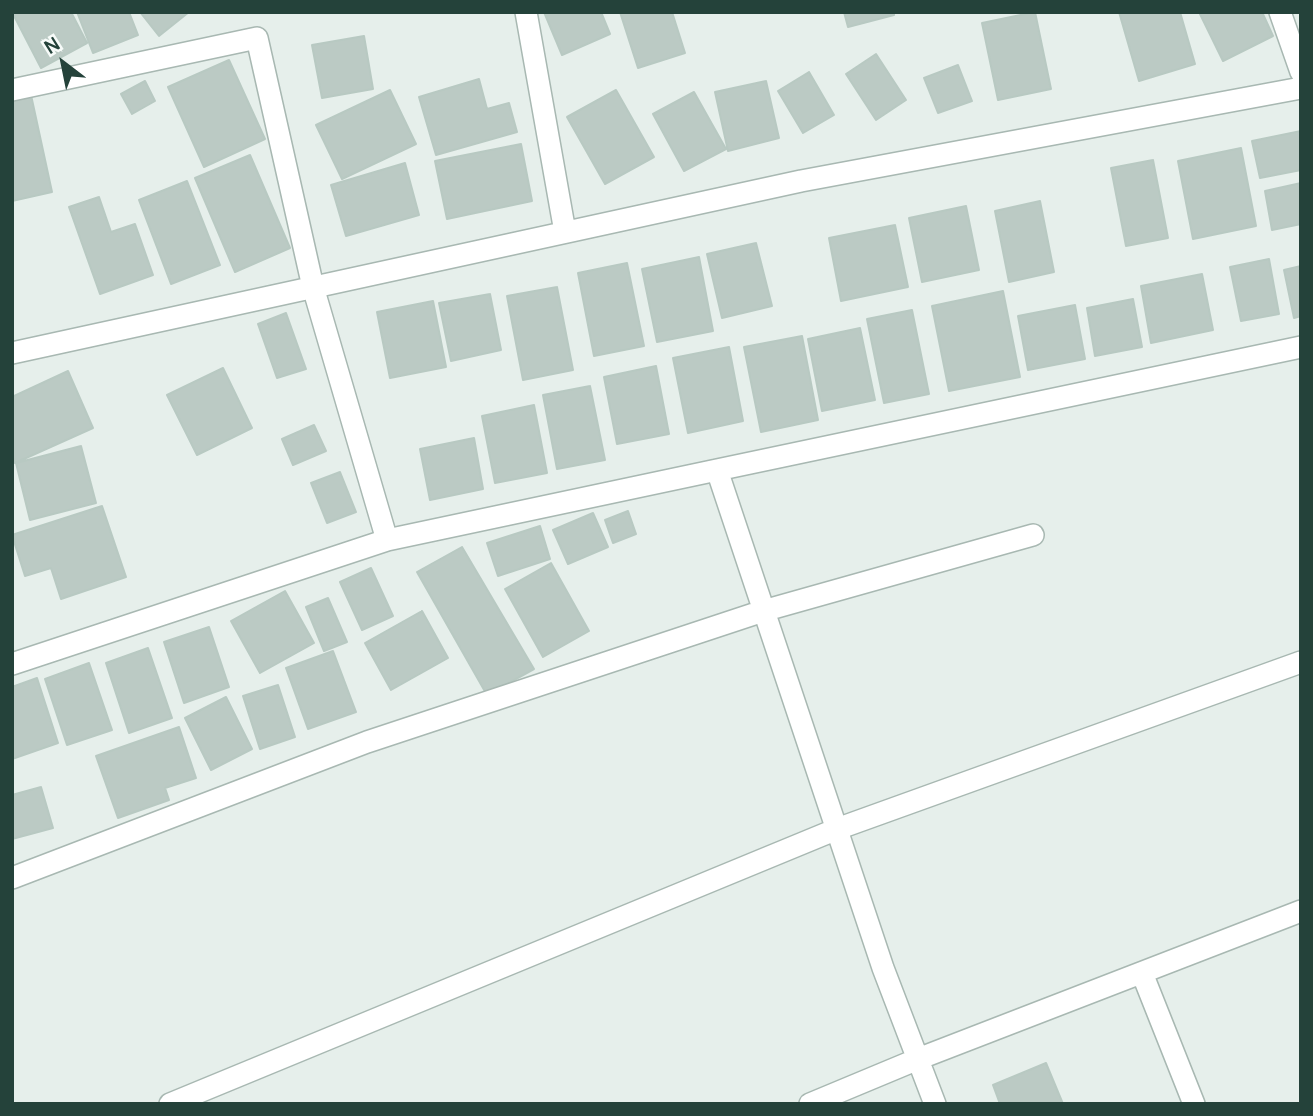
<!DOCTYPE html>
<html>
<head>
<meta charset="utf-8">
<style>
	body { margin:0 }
	#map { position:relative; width:1313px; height:1116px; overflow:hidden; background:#e6efeb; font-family:Manrope,sans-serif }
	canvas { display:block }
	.frame { position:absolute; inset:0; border:14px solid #24423a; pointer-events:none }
	.north { position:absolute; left:28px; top:28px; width:70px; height:70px; -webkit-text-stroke:5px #f7fbf9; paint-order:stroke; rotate:328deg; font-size:19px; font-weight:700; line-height:28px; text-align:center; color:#24423a }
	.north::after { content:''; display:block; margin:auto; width:24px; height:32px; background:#24423a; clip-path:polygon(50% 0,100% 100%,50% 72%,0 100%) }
</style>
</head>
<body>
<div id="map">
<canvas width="1313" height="1116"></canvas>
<div class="frame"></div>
<div class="north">N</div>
</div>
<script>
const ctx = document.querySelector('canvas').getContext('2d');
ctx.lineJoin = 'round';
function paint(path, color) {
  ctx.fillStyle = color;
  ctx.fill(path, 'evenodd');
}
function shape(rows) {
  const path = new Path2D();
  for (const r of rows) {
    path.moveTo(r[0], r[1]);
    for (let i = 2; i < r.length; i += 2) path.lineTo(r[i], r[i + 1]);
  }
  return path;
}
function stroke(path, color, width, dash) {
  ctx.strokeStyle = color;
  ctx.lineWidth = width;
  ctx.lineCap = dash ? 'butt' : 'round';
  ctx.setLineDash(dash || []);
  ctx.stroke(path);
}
const building = shape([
	[12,12,71,12,87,43,41,68,12,12],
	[77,12,129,12,138,35,93,53,77,12],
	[140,12,189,12,159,36,140,12],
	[544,12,601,12,610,34,562,55,544,12],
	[620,12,672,12,685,53,638,68,620,12],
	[844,12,894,12,894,15,848,27,844,12],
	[1035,12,1051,89,998,100,982,23,1035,12],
	[1119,12,1180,12,1195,64,1139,81,1119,12],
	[1199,12,1262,12,1273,36,1223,61,1199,12],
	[364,36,373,89,322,98,312,45,364,36],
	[876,54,906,100,876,120,846,74,876,54],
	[229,60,265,139,204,167,168,87,229,60],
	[958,65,972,101,938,113,924,78,958,65],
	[809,72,834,115,803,133,778,91,809,72],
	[479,79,487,109,509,103,517,132,436,155,419,97,479,79],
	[145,81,155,101,132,114,121,94,145,81],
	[766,81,779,138,728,151,715,92,766,81],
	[390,90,416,144,342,179,316,125,390,90],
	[616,90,654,157,605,184,567,117,616,90],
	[694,92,726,149,684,171,653,114,694,92],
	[31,95,52,192,12,201,12,99,31,95],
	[1301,131,1301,170,1260,178,1252,141,1301,131],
	[521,144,532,201,447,219,435,161,521,144],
	[1241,148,1256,226,1193,239,1178,161,1241,148],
	[250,155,290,248,235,272,195,178,250,155],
	[1153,160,1168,238,1126,246,1111,168,1153,160],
	[405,163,419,215,346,236,331,185,405,163],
	[187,181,220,265,171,284,139,200,187,181],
	[1301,183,1301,224,1272,230,1265,191,1301,183],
	[99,197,111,232,135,224,153,275,100,294,69,207,99,197],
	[1040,201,1054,272,1009,282,995,211,1040,201],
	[966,206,979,270,922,282,909,218,966,206],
	[895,225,908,287,841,301,829,238,895,225],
	[756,243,772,306,722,318,707,254,756,243],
	[699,257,713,331,657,342,642,269,699,257],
	[1269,259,1279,314,1241,321,1230,267,1269,259],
	[627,263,644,346,594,356,578,273,627,263],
	[1301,266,1301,316,1294,318,1284,270,1301,266],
	[1202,274,1213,330,1151,343,1141,286,1202,274],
	[557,287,573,370,523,380,507,296,557,287],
	[1003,291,1020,377,949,391,932,306,1003,291],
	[490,294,501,350,451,361,439,303,490,294],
	[1133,299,1142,347,1095,356,1087,308,1133,299],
	[433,301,446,367,390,378,377,312,433,301],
	[1075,305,1085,359,1028,370,1018,316,1075,305],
	[912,310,929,394,884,403,867,319,912,310],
	[286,313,306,369,277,378,258,324,286,313],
	[860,328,875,400,822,411,808,339,860,328],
	[802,336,818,420,761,432,744,347,802,336],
	[729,347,743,421,688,433,673,358,729,347],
	[656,366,669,434,617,444,604,377,656,366],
	[223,368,252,428,197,455,167,395,223,368],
	[68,371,93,428,15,463,12,457,12,397,68,371],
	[590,386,605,460,557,469,543,395,590,386],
	[534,405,547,473,495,483,482,416,534,405],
	[314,425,326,451,293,465,282,439,314,425],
	[474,438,483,489,430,500,420,449,474,438],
	[81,446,96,503,30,520,16,463,81,446],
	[340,472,356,512,327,523,311,483,340,472],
	[102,506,126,577,61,599,51,568,25,576,12,535,102,506],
	[628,511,636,534,613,543,605,520,628,511],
	[593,513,608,547,568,564,553,530,593,513],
	[540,526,550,559,498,576,487,543,540,526],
	[462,547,534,669,487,695,417,572,462,547],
	[551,563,589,631,543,657,505,589,551,563],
	[371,568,393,616,362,630,340,582,371,568],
	[285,591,314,643,260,673,231,621,285,591],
	[328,598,347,642,324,651,306,607,328,598],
	[422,611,448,658,391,690,365,643,422,611],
	[209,627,229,687,184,703,164,642,209,627],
	[148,648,172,718,129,733,106,663,148,648],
	[333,651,356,712,308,729,286,668,333,651],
	[89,663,112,730,67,745,45,679,89,663],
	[37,678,58,743,12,759,12,687,37,678],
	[278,685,295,737,260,749,243,696,278,685],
	[226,697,252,749,211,770,185,718,226,697],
	[179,727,196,778,165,788,169,800,118,818,96,756,179,727],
	[41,787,53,828,12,839,12,795,41,787],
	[1046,1063,1063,1104,1000,1104,993,1085,1046,1063]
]);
paint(building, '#bbcac4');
stroke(building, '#b8c9c2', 2);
const street = shape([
	[526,12,565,232],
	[1280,12,1301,72],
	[12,90,257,38,313,287,387,540],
	[12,353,801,181,1301,88],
	[12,664,387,540,717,470],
	[12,878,367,742,763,611,1033,535],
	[1142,973,1194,1104],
	[170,1104,837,829,1301,662],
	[810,1104,918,1059,1301,911],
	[935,1104,883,968,717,470,1301,347]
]);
stroke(street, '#a8b8b2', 24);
stroke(street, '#fff', 21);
</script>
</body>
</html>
